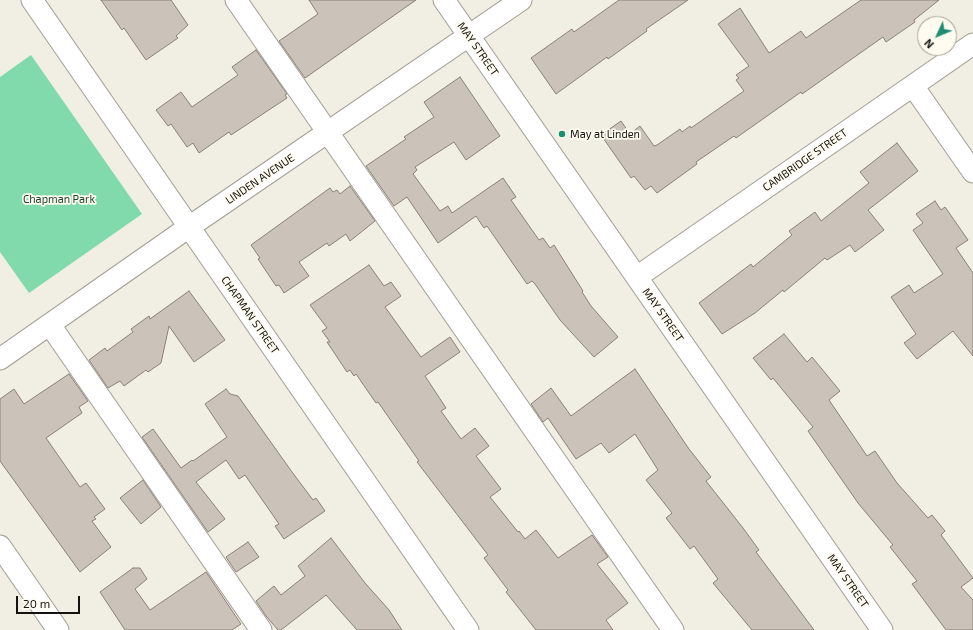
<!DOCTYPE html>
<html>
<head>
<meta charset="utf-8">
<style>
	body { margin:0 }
	#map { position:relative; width:973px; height:630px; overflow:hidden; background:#f1eee3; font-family:"Exo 2",sans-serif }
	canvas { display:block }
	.north { position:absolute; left:917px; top:16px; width:40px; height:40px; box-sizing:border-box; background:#fffbf0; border:1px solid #a19e96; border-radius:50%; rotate:226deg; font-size:11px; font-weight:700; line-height:16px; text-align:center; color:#14130f }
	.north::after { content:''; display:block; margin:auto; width:14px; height:18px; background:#1c8f70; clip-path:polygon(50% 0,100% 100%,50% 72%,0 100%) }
	.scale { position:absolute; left:16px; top:596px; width:64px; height:18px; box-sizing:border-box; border:2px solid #14130f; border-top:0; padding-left:5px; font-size:12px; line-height:14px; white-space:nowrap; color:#14130f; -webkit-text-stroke:3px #fffbf0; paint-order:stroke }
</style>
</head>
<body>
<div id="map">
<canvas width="973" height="630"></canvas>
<div class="north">N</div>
<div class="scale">20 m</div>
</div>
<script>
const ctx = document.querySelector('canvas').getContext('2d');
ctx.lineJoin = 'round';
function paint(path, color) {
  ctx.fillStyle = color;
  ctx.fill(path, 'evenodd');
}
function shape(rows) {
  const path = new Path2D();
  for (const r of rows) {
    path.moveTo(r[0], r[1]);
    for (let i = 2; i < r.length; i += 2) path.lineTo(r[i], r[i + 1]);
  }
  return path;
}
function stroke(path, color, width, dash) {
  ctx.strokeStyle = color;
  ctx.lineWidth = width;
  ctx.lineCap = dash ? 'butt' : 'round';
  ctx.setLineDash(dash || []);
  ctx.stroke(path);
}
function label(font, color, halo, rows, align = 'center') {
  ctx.font = font + ' "Exo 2",sans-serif';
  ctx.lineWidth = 3.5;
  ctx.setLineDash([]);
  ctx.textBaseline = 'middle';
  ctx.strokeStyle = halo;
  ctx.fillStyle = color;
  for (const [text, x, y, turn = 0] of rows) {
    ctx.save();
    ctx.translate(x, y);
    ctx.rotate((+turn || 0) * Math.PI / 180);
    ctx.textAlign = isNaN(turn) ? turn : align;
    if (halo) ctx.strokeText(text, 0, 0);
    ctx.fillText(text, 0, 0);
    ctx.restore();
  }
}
paint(shape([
	[31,55,142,214,29,293,0,252,0,77]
]), '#80daab');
const building = shape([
	[101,0,171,0,188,25,176,36,178,38,146,60,124,28,122,30,101,0],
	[309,0,416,0,305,78,279,41,318,14,309,0],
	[619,0,688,0,646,29,647,31,608,59,607,57,556,94,531,58,572,29,574,32,619,0],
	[861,0,939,0,914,20,915,22,886,42,883,37,802,94,801,92,736,138,734,136,696,162,697,164,657,193,651,186,645,190,634,176,631,178,601,135,621,121,630,134,640,126,654,146,657,145,680,129,682,132,690,126,691,128,744,91,736,80,739,78,736,75,749,66,718,24,740,8,769,53,801,31,806,38,861,0],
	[256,50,287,94,285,95,287,98,231,135,229,132,199,153,193,143,187,147,171,124,168,126,156,110,181,92,192,107,238,75,232,67,256,50],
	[460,77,500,136,466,160,454,142,415,167,417,170,413,174,440,211,448,206,452,213,503,178,516,197,511,200,539,240,543,238,550,248,554,245,583,291,582,292,591,306,618,337,594,357,560,320,535,284,532,281,527,284,487,226,484,228,476,216,438,243,407,197,394,206,366,166,406,139,404,137,434,117,424,102,460,77],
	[897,143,918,171,868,210,884,230,855,252,850,245,827,260,825,258,784,292,783,290,755,313,722,334,699,303,751,264,753,267,792,235,789,231,815,212,821,221,869,183,860,172,897,143],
	[350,186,375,221,350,241,346,234,329,246,327,243,299,262,309,276,284,293,279,285,276,286,258,259,260,258,251,245,330,188,333,192,337,190,340,194,350,186],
	[935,201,941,210,945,207,968,240,956,248,973,273,973,356,953,331,917,359,904,343,916,334,891,297,909,285,914,293,943,274,913,230,923,223,916,214,935,201],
	[369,265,384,286,391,282,401,296,385,307,421,357,450,337,460,352,425,376,446,408,441,411,461,439,475,428,489,446,476,456,501,489,490,497,518,532,519,531,525,539,536,530,558,558,592,535,608,557,597,564,628,603,606,620,613,630,536,630,506,592,508,590,484,558,488,555,417,462,419,461,378,402,376,403,356,374,354,376,350,370,347,372,327,342,330,342,322,331,327,328,310,305,369,265],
	[189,291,225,340,194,362,169,326,161,363,148,372,146,370,124,386,120,381,108,388,89,360,105,348,107,351,133,332,131,329,149,316,150,319,189,291],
	[784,334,807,362,812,357,840,391,829,400,867,456,875,451,897,483,928,518,932,515,945,531,941,535,973,578,961,587,973,600,973,630,946,630,912,584,917,581,890,547,893,545,858,503,808,431,813,427,773,378,771,380,753,358,784,334],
	[635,369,689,449,711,477,706,481,743,528,759,550,756,552,814,630,752,630,713,583,718,579,694,546,690,549,666,518,672,513,646,480,658,470,635,434,609,453,601,443,576,459,548,418,543,422,531,404,551,388,571,416,635,369],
	[69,374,88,401,79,407,82,413,46,438,80,487,86,483,105,509,94,517,96,519,92,521,111,547,80,572,0,461,0,399,14,389,24,404,69,374],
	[226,389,230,394,238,396,292,472,313,500,316,498,325,511,284,539,275,526,279,524,245,475,239,479,226,460,196,482,225,519,208,532,142,437,153,429,181,468,192,460,193,461,227,437,205,404,226,389],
	[143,480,161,507,141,524,120,498,143,480],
	[331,538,365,583,389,610,402,630,357,630,326,595,281,630,278,630,266,616,256,601,274,586,281,595,305,576,298,566,331,538],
	[248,542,259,557,236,572,226,557,248,542],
	[133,568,140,568,147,579,135,589,150,610,206,572,241,624,232,630,125,630,100,592,133,568]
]);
paint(building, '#cbc2ba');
stroke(building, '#898179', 1);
const minor = shape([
	[32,0,468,630],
	[236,0,673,630],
	[444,0,882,630],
	[913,86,973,172],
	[637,277,973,44],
	[50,325,261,630],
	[0,359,189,227,521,0],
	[0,546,58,630]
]);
stroke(minor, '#a29e94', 23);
stroke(minor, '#fff', 21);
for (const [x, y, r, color] of [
	[562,134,4,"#1c8f70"]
]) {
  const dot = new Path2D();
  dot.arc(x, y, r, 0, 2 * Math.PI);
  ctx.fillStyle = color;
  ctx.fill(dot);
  stroke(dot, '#fffbf0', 1.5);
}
label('11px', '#14130f', '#fffbf0', [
	["MAY STREET",478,49,55],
	["CAMBRIDGE STREET",805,160,-35],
	["LINDEN AVENUE",260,179,-34],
	["CHAPMAN STREET",250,315,55],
	["MAY STREET",663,315,55],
	["MAY STREET",848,581,55]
]);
label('11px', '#14130f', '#fffbf0', [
	["May at Linden",570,134]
], 'left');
label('11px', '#1b432f', '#fffbf0', [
	["Chapman Park",59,199]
]);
</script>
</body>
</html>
